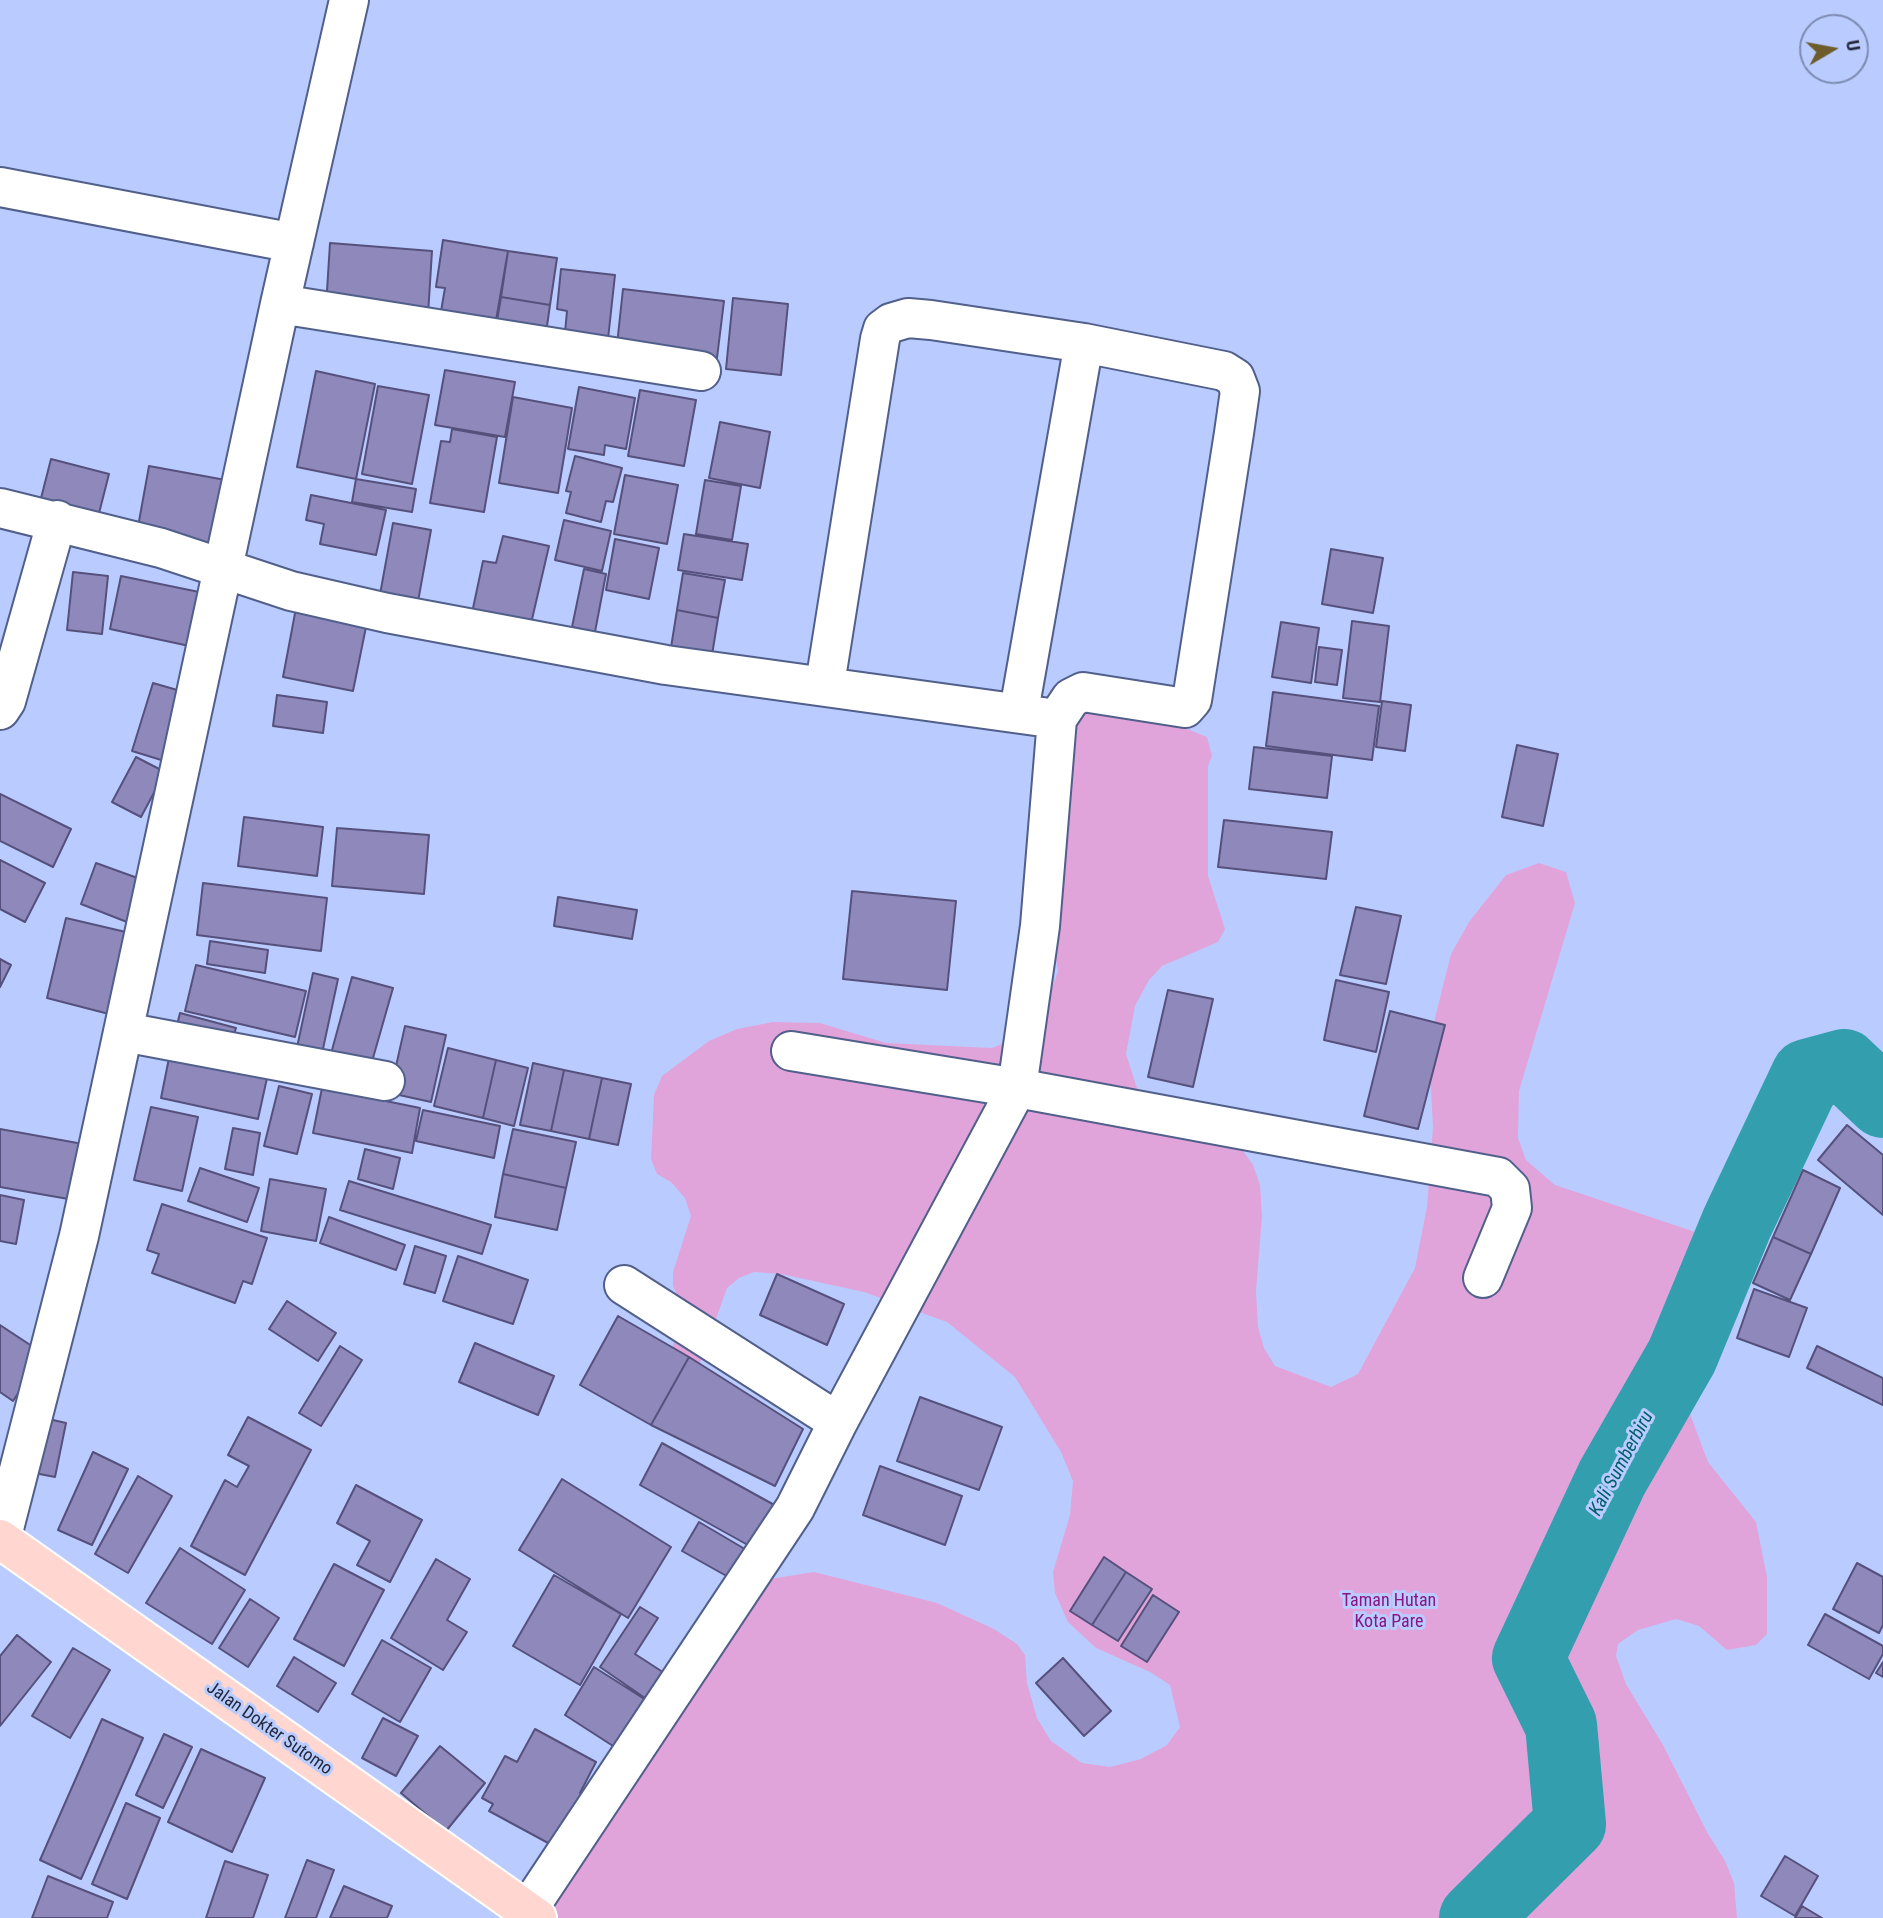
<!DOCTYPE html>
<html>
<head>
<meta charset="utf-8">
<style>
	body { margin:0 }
	#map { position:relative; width:1883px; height:1918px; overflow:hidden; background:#baccff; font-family:"Roboto Condensed",sans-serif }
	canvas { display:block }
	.north { position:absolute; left:1799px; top:14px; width:70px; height:70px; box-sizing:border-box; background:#baccff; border:2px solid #7d8bb1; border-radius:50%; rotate:80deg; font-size:19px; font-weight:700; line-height:28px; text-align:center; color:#22293c }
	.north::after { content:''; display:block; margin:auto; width:24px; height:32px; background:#6e5c2a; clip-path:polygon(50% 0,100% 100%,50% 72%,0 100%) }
</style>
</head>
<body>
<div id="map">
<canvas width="1883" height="1918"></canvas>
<div class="north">U</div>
</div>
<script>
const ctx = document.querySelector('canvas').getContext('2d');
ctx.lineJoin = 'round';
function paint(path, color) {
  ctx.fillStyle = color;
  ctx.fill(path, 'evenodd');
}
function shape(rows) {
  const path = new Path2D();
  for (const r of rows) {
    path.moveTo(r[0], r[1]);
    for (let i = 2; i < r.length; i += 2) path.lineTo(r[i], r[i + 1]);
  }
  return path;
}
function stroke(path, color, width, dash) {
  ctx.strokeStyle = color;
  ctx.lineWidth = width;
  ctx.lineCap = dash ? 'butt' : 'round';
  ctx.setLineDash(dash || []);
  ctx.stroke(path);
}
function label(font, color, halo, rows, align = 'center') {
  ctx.font = font + ' "Roboto Condensed",sans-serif';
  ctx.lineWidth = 6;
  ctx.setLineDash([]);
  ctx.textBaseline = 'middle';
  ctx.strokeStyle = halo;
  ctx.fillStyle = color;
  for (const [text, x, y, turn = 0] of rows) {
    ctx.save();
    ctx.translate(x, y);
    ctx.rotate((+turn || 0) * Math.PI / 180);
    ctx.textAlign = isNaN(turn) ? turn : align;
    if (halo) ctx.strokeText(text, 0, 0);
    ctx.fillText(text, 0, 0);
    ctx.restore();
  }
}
paint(shape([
	[1097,692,1207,737,1212,756,1208,766,1208,876,1225,929,1218,942,1162,966,1149,980,1135,1006,1126,1054,1138,1091,1239,1145,1253,1165,1260,1185,1262,1216,1256,1291,1258,1327,1264,1348,1275,1366,1331,1387,1358,1374,1415,1268,1427,1207,1433,1127,1430,1073,1435,1018,1451,954,1469,922,1506,875,1539,863,1566,872,1575,903,1519,1091,1518,1138,1526,1160,1555,1185,1728,1243,1682,1356,1690,1414,1708,1462,1756,1522,1767,1577,1767,1634,1756,1645,1727,1650,1699,1626,1676,1619,1638,1630,1618,1644,1616,1656,1626,1684,1663,1745,1707,1832,1725,1861,1734,1883,1737,1918,537,1918,741,1589,776,1578,814,1572,937,1603,994,1629,1017,1644,1025,1655,1027,1683,1037,1718,1051,1741,1082,1763,1110,1767,1141,1759,1167,1745,1180,1727,1170,1685,1150,1672,1096,1648,1068,1622,1055,1593,1053,1572,1070,1515,1073,1481,1061,1452,1015,1377,947,1322,864,1292,781,1274,754,1272,739,1278,727,1288,696,1374,665,1366,679,1330,681,1303,673,1286,673,1272,691,1216,685,1198,671,1182,657,1174,651,1159,654,1095,662,1076,709,1041,737,1029,773,1022,820,1023,886,1043,992,1048,1014,1039,1041,1020,1058,971,1045,896,1057,719]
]), '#e0a4da');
stroke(shape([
	[1475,1918,1570,1824,1561,1725,1528,1658,1612,1478,1682,1356,1737,1223,1807,1075,1844,1065,1883,1102]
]), '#339eae', 72);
const building = shape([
	[443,240,508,251,494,332,439,323,445,288,436,287,443,240],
	[330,243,432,251,428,315,326,307,330,243],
	[508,251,557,258,550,305,501,297,508,251],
	[561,269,615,275,607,348,564,343,567,311,557,309,561,269],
	[623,289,724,301,716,366,616,354,623,289],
	[501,297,550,305,545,340,495,333,501,297],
	[733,298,788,304,781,375,726,369,733,298],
	[445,370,515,382,505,437,435,425,445,370],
	[316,371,375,384,356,479,297,467,316,371],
	[378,386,429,395,412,484,362,474,378,386],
	[579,387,635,398,626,449,605,445,604,455,568,449,579,387],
	[640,390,696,400,684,466,628,456,640,390],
	[513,397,572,408,558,493,499,483,513,397],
	[720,422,770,432,760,488,709,478,720,422],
	[452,429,497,437,484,512,430,503,441,441,450,442,452,429],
	[575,456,622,468,613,502,606,501,601,522,566,513,571,492,566,491,575,456],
	[51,459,109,474,96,525,38,510,51,459],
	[149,466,231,481,218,553,136,538,149,466],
	[625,475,678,485,667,544,614,534,625,475],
	[356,479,416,489,412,512,352,502,356,479],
	[705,480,741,486,732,540,696,534,705,480],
	[311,495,386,510,376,555,320,544,324,524,306,520,311,495],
	[564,520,611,531,602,571,555,560,564,520],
	[393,523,431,530,417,607,379,600,393,523],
	[684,534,748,544,742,580,678,570,684,534],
	[503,536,549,546,530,628,472,613,483,561,496,563,503,536],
	[615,539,659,548,649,599,606,590,615,539],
	[1331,549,1383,558,1373,613,1322,604,1331,549],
	[584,569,606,574,595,632,572,627,584,569],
	[73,572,108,576,102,634,67,630,73,572],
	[683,573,725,580,718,618,677,610,683,573],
	[121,576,204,593,194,647,110,629,121,576],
	[296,608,367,622,353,691,283,677,296,608],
	[677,610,718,618,710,667,669,660,677,610],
	[1352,621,1389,626,1380,702,1343,698,1352,621],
	[1281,622,1319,628,1311,683,1272,677,1281,622],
	[1319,647,1342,650,1337,685,1315,682,1319,647],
	[153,683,191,694,171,763,132,751,153,683],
	[1273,692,1379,706,1372,760,1266,746,1273,692],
	[277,695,327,702,323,733,273,726,277,695],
	[1382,701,1411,705,1405,751,1376,747,1382,701],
	[1517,745,1558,754,1543,826,1502,817,1517,745],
	[1254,747,1332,756,1327,798,1249,789,1254,747],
	[136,757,165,772,141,817,112,802,136,757],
	[0,794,71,829,53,867,0,841,0,794],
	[244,817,323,827,317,876,238,866,244,817],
	[1224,820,1332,832,1326,879,1218,867,1224,820],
	[337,828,429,835,424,894,332,886,337,828],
	[0,860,45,883,25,922,0,909,0,860],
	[96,863,143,880,127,922,81,904,96,863],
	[203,883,327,898,321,951,197,935,203,883],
	[852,891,956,901,947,990,843,979,852,891],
	[558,897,637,910,632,939,554,926,558,897],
	[1356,907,1401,916,1386,984,1340,975,1356,907],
	[66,918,130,933,109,1014,47,998,66,918],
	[210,941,268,950,265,973,207,964,210,941],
	[0,959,11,965,0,987,0,959],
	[196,965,306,991,295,1037,185,1011,196,965],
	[313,973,338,979,321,1058,296,1052,313,973],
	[352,977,393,988,369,1072,329,1061,352,977],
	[1336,980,1389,992,1376,1052,1324,1040,1336,980],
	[1168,990,1213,999,1193,1087,1148,1077,1168,990],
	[1390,1011,1445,1025,1418,1129,1364,1116,1390,1011],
	[180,1013,236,1028,231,1044,176,1029,180,1013],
	[405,1026,446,1035,431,1102,390,1093,405,1026],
	[448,1048,496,1060,483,1118,434,1106,448,1048],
	[169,1058,267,1078,258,1119,161,1098,169,1058],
	[496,1060,528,1068,514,1126,483,1118,496,1060],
	[533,1063,564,1070,551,1131,520,1125,533,1063],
	[564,1070,602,1078,589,1139,551,1131,564,1070],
	[602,1078,631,1084,618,1145,589,1139,602,1078],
	[279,1086,312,1094,297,1154,264,1146,279,1086],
	[322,1088,420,1108,412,1153,313,1133,322,1088],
	[151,1107,198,1117,182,1191,134,1180,151,1107],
	[423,1110,500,1126,494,1158,416,1141,423,1110],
	[1847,1125,1883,1155,1883,1215,1818,1160,1847,1125],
	[233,1128,260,1133,253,1175,225,1169,233,1128],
	[0,1129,83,1144,74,1200,0,1187,0,1129],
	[513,1129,576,1142,566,1188,503,1174,513,1129],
	[365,1149,400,1158,393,1189,358,1179,365,1149],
	[200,1168,259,1188,247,1222,188,1201,200,1168],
	[1803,1170,1840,1188,1811,1254,1773,1237,1803,1170],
	[503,1174,566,1188,557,1230,495,1217,503,1174],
	[270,1179,326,1189,316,1241,261,1231,270,1179],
	[349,1181,491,1225,482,1254,340,1210,349,1181],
	[0,1195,24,1200,16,1244,0,1241,0,1195],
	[162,1204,267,1238,252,1284,243,1281,235,1303,152,1273,159,1254,147,1250,162,1204],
	[329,1217,405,1245,396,1270,320,1243,329,1217],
	[1773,1237,1811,1254,1790,1300,1753,1283,1773,1237],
	[415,1246,446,1256,435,1293,404,1284,415,1246],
	[458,1256,528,1280,513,1324,443,1301,458,1256],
	[777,1274,844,1304,827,1345,760,1315,777,1274],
	[1754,1289,1807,1308,1789,1357,1737,1338,1754,1289],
	[287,1301,336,1333,318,1361,269,1329,287,1301],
	[618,1316,689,1357,651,1425,580,1385,618,1316],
	[0,1325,44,1354,13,1401,0,1392,0,1325],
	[475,1343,554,1376,538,1415,459,1382,475,1343],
	[340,1346,362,1360,321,1426,299,1413,340,1346],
	[1817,1346,1883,1378,1883,1405,1807,1368,1817,1346],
	[689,1357,803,1429,775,1486,651,1425,689,1357],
	[920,1397,1002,1427,979,1490,897,1461,920,1397],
	[40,1417,66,1423,55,1477,29,1472,40,1417],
	[248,1417,311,1450,245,1575,191,1546,225,1480,237,1487,249,1466,228,1455,248,1417],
	[662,1443,778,1507,755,1549,640,1485,662,1443],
	[93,1452,128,1469,92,1545,58,1530,93,1452],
	[880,1466,962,1496,945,1545,863,1515,880,1466],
	[138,1476,172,1496,128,1573,95,1554,138,1476],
	[562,1479,671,1547,628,1618,519,1550,562,1479],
	[356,1485,422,1520,390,1582,357,1565,370,1541,337,1523,356,1485],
	[699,1522,755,1555,739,1583,682,1551,699,1522],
	[180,1548,245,1590,212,1644,146,1603,180,1548],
	[1104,1557,1126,1572,1092,1625,1070,1611,1104,1557],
	[436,1559,470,1579,447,1620,467,1632,443,1670,391,1638,436,1559],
	[1857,1563,1883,1577,1883,1625,1879,1633,1833,1609,1857,1563],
	[334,1564,384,1590,344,1666,294,1639,334,1564],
	[1126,1572,1152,1589,1118,1641,1092,1625,1126,1572],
	[554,1575,621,1614,580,1685,513,1646,554,1575],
	[1153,1595,1179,1612,1147,1662,1121,1646,1153,1595],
	[250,1599,279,1618,248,1667,219,1648,250,1599],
	[640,1607,658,1618,635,1654,672,1678,655,1705,600,1667,640,1607],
	[1825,1614,1883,1646,1883,1654,1869,1679,1808,1645,1825,1614],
	[17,1635,51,1662,0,1726,0,1656,17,1635],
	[382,1640,431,1668,400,1722,352,1694,382,1640],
	[73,1648,110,1670,70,1738,32,1716,73,1648],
	[294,1657,336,1683,318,1712,277,1686,294,1657],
	[1063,1658,1111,1711,1084,1736,1036,1683,1063,1658],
	[1883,1662,1883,1677,1876,1673,1883,1662],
	[594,1667,657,1707,627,1755,565,1715,594,1667],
	[383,1718,418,1736,396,1776,362,1758,383,1718],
	[102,1719,143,1738,81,1879,40,1860,102,1719],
	[535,1729,596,1762,580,1793,594,1801,550,1844,489,1811,493,1804,482,1798,505,1756,517,1762,535,1729],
	[164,1734,192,1747,163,1808,136,1795,164,1734],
	[440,1746,485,1783,446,1831,401,1793,440,1746],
	[201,1749,265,1778,232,1852,168,1822,201,1749],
	[126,1803,160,1818,127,1899,92,1884,126,1803],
	[1785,1856,1818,1876,1795,1916,1761,1896,1785,1856],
	[307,1860,334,1870,316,1918,285,1918,307,1860],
	[225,1861,268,1875,253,1918,206,1918,225,1861],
	[48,1876,113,1902,107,1918,32,1918,48,1876],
	[344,1886,392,1906,387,1918,330,1918,344,1886],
	[1802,1906,1822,1918,1795,1918,1802,1906]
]);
paint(building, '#8f89bb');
stroke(building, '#56507d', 2);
const minor = shape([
	[0,187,294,243],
	[280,304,701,371],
	[0,508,161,548,291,591,387,613,666,665,1057,719,1071,698,1083,692,1185,708,1192,700,1234,433,1240,391,1235,378,1224,371,1084,343,931,320,908,318,891,323,883,329,880,339,825,684],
	[0,710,6,701,57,520],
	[1019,711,1084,343],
	[124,1032,385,1081],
	[791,1051,1017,1088,1498,1177,1510,1189,1512,1208,1483,1278],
	[624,1285,838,1422],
	[1,1540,79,1236,280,304,349,0],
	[527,1911,795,1508,838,1422,1017,1088,1040,926,1057,719]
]);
const primary = shape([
	[0,1539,537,1918]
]);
stroke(minor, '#515f8b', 42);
stroke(primary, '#fff', 42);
stroke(minor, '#fff', 38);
stroke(primary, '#ffd7d0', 38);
label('18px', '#8a1386', '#baccff', [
	["Taman Hutan",1389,1601],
	["Kota Pare",1389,1622]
]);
label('18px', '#22293c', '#baccff', [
	["Jalan Dokter Sutomo",269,1729,35]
]);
label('italic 19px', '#005d69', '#baccff', [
	["Kali Sumberbiru",1622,1464,-62]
]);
</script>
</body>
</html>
